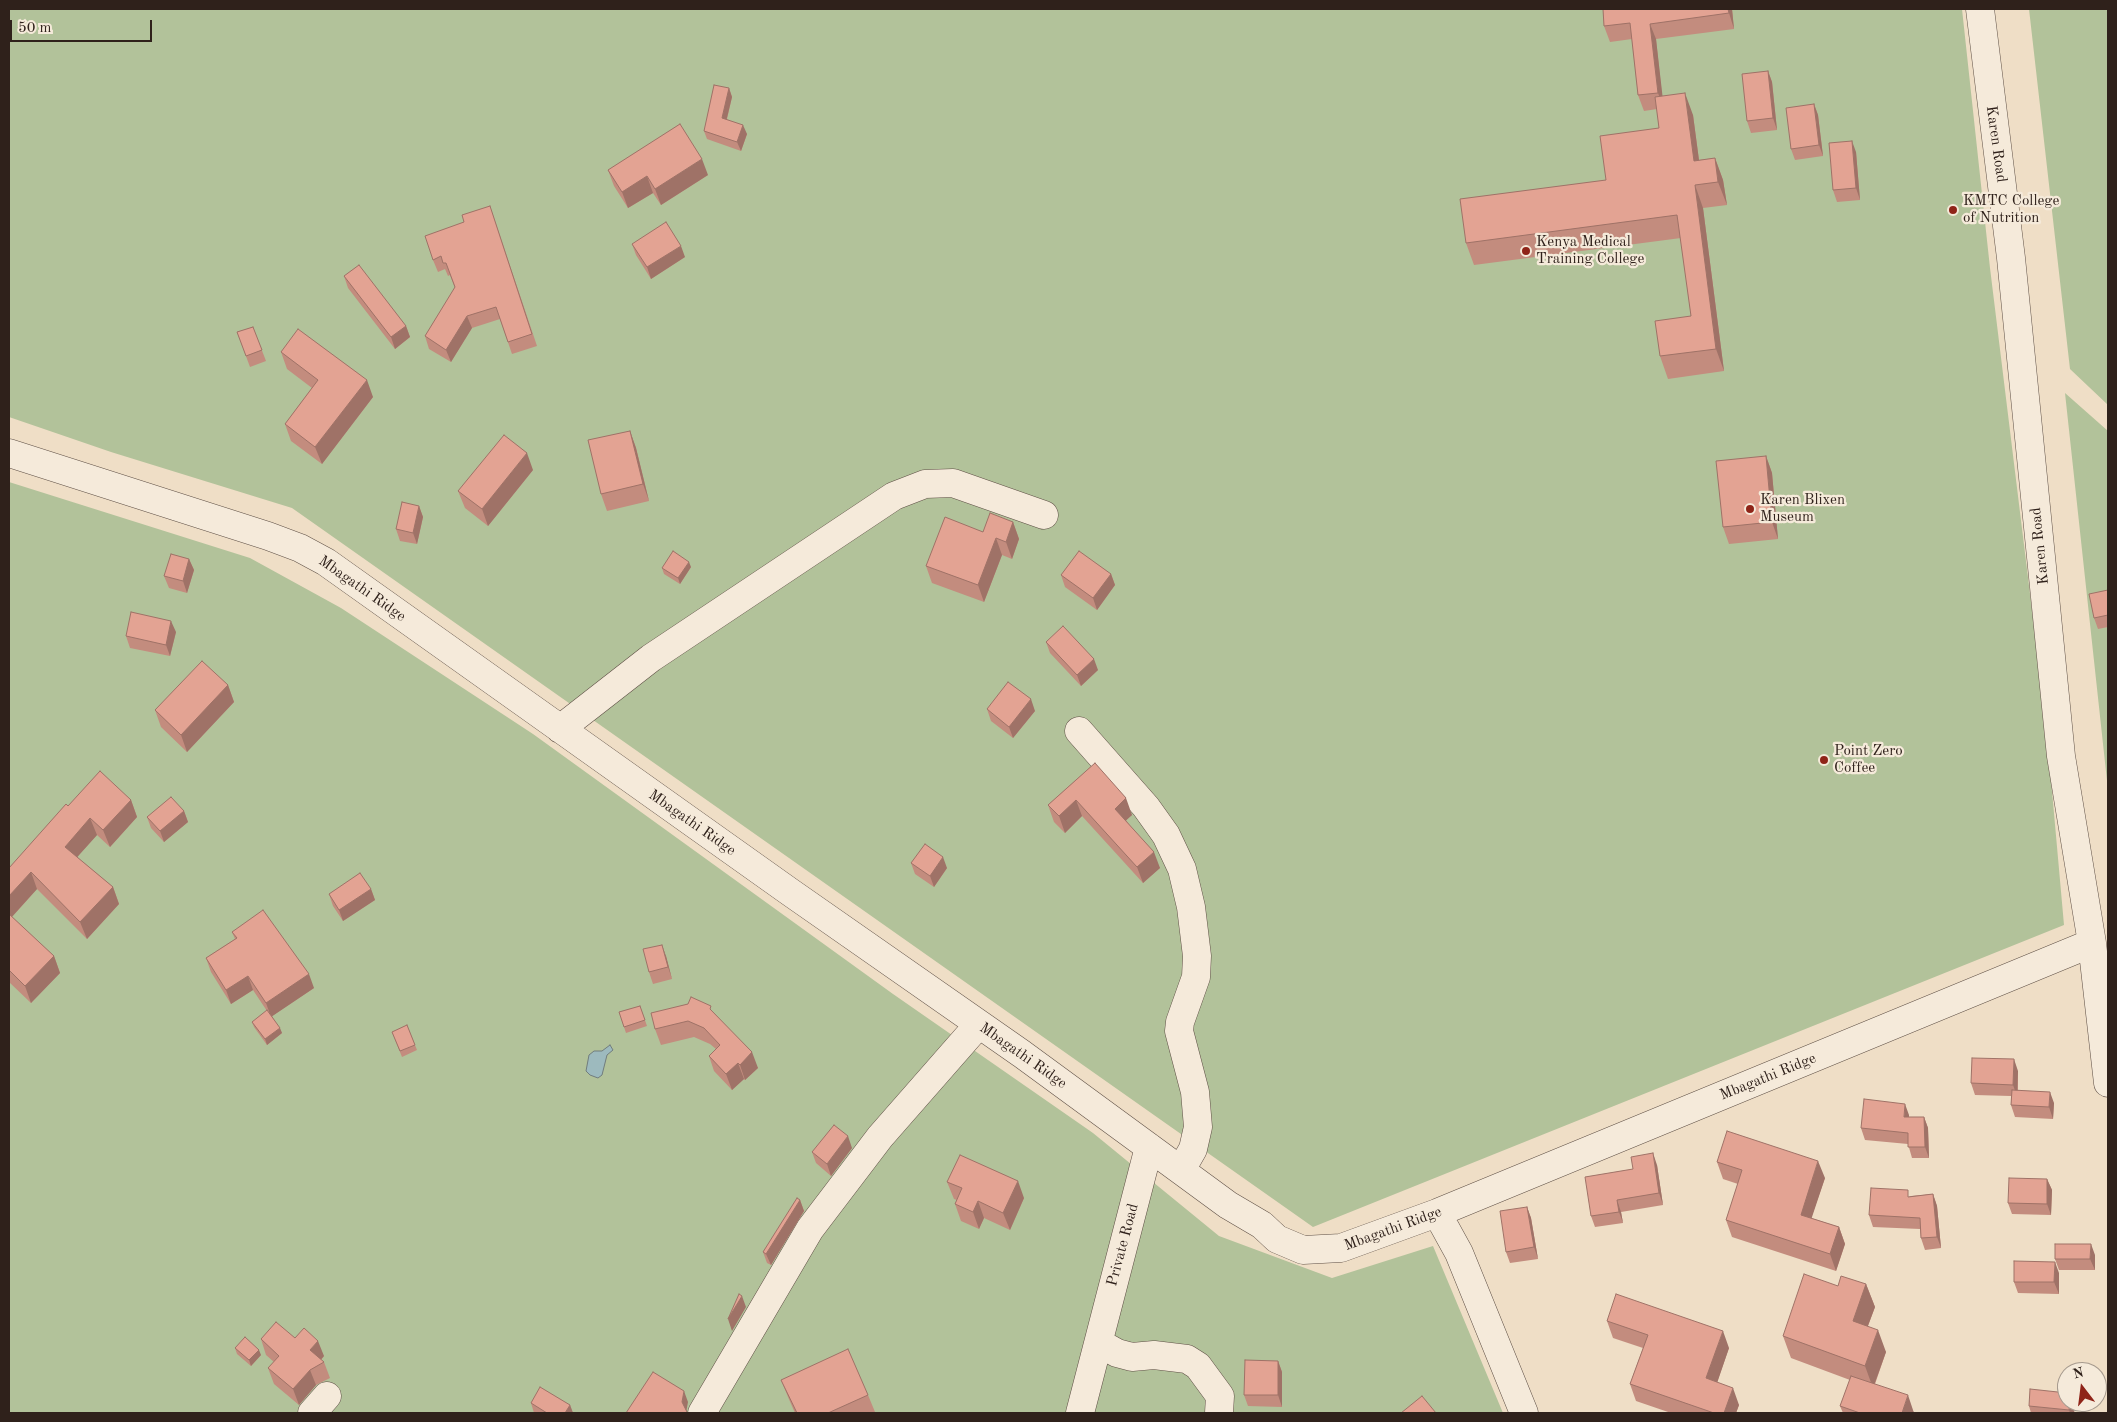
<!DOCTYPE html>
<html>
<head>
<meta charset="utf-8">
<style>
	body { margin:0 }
	#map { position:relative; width:2117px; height:1422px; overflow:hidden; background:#efdec6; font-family:"Old Standard TT",serif }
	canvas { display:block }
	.frame { position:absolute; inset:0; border:10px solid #2f211b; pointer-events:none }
	.north { position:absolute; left:2057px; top:1362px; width:50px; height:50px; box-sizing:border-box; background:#f5eada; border:1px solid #a69a8e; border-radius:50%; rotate:345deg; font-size:14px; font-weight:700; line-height:20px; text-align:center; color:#2f211b }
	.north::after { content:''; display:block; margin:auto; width:18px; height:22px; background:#8f2418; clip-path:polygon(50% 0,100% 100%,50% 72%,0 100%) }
	.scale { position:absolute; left:10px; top:20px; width:142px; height:22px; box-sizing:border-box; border:2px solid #2f211b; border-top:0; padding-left:6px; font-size:15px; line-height:18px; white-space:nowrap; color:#2f211b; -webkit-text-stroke:4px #f5eada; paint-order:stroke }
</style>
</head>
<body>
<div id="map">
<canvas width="2117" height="1422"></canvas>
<div class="frame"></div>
<div class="north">N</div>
<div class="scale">50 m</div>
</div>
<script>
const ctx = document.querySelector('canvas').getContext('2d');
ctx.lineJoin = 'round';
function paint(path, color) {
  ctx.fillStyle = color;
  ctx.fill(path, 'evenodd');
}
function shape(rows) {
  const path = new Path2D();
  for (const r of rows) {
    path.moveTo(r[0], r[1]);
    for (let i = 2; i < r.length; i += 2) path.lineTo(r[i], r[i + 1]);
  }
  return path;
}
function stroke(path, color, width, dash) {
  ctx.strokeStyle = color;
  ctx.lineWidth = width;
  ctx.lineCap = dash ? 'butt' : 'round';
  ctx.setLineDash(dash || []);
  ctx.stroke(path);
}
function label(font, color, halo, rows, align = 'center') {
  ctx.font = font + ' "Old Standard TT",serif';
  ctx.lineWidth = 4.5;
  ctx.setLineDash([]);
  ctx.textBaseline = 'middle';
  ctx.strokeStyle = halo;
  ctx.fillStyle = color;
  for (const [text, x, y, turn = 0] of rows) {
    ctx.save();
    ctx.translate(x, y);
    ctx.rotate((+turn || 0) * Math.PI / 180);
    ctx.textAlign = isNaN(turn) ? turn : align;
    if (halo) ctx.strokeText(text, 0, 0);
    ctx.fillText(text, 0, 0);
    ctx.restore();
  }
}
paint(shape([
	[9,9,1962,9,1990,268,2046,724,2064,925,1313,1227,292,508,111,452,9,417],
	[2029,9,2108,9,2108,405,2070,369],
	[2065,393,2108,431,2108,790],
	[9,482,250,558,341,608,533,734,893,994,1093,1133,1219,1236,1332,1278,1433,1246,1503,1413,9,1413]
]), '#b2c29a');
const water = shape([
	[610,1045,613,1050,607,1055,602,1075,598,1078,590,1075,586,1071,589,1055,594,1051,602,1051,610,1045]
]);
paint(water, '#9dbabe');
stroke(water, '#717d7d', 1);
const minor = shape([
	[1980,9,2011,258,2061,756,2092,943,2108,1083],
	[9,453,268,536,300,548,326,562,790,892,1022,1054,1228,1205,1262,1225,1277,1239,1303,1250,1341,1248,1437,1213,2092,943],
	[560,729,651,658,894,496,925,484,953,483,1044,515],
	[1079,731,1146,807,1166,835,1182,869,1191,907,1197,956,1196,977,1180,1022,1179,1031,1195,1092,1198,1127,1193,1149,1181,1170],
	[1437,1213,1459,1253,1524,1413],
	[1099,1343,1117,1353,1132,1357,1154,1355,1187,1359,1198,1366,1220,1396,1219,1413],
	[312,1413,327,1396],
	[702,1413,810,1229,880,1137,979,1024],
	[1080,1413,1149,1147]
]);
stroke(minor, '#5f5046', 29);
stroke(minor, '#f5eada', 28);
paint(shape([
	[1603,9,1732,9,1734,29,1656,39,1662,96,1693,115,1699,160,1715,158,1723,180,1727,205,1703,208,1724,371,1668,379,1660,356,1691,316,1681,238,1474,265,1466,243,1606,180,1659,128,1657,109,1644,111,1638,95,1632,39,1610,42,1604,26],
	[1768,71,1772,82,1777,130,1751,133,1747,121],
	[729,88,732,97,727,119,747,134,741,151,707,139,704,131],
	[1814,104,1818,115,1823,156,1795,160,1791,149],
	[1856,152,1860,200,1837,202,1833,190],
	[608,170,708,175,661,205,653,193,628,208,614,186],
	[490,206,537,346,512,354,500,319,472,328,451,362,429,349,425,336,455,288,450,275,448,276,445,269,438,272,433,260,464,222],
	[632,244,685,257,651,279,636,255],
	[344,276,406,326,410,337,395,349,348,288],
	[253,327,266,361,250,367,237,332],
	[281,352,373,397,322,464,291,441,285,424,312,388,287,369],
	[630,431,636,448,649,501,607,511,601,494],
	[1766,456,1772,473,1778,539,1729,544,1723,527],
	[533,470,488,526,465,508,458,491],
	[419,506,423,517,417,544,400,541,396,529],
	[1013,522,1019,539,1012,559,1002,555,984,602,932,583,926,566],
	[189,559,194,570,187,593,169,588,164,576],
	[691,567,680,584,664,574,662,568],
	[1111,574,1115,585,1097,610,1065,587,1061,575],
	[2108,590,2108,627,2098,629,2094,618],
	[176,632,170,656,130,648,126,636],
	[1046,642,1098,670,1081,686,1050,653],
	[228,685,234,702,187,752,161,727,155,710],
	[987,709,1035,711,1013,738,991,721],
	[1095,763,1132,815,1126,820,1160,868,1143,883,1082,816,1065,833,1054,822,1048,805],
	[131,800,137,817,110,847,97,835,77,857,113,887,119,904,87,939,37,889,12,917,54,956,60,973,31,1003,9,982,9,868,68,806],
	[184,811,188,822,164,842,151,828,147,817],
	[911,863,947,868,934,887,915,874],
	[371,889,375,900,343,921,333,906,329,894],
	[232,932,314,988,272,1016,282,1033,267,1045,254,1027,252,1022,267,1011,253,990,231,1004,211,972,206,958,235,939],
	[666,956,672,979,653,984,649,972],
	[640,1006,647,1026,626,1033,619,1012],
	[713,1012,758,1068,745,1080,744,1079,732,1090,714,1071,709,1056,716,1049,710,1044,694,1037,661,1045,655,1029],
	[407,1025,417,1050,402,1057,392,1032],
	[2018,1071,2018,1090,2054,1103,2053,1119,2015,1117,2011,1105,2011,1096,1975,1095,1971,1083],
	[1909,1115,1909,1117,1924,1117,1928,1128,1929,1158,1912,1158,1908,1144,1865,1140,1861,1128],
	[852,1148,831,1176,816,1163,812,1152],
	[1717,1162,1825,1178,1811,1218,1839,1227,1845,1244,1836,1271,1732,1237,1726,1220,1738,1184,1723,1179],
	[1657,1165,1663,1205,1621,1212,1623,1223,1595,1227,1591,1216],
	[2047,1179,2052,1190,2051,1215,2012,1214,2008,1203],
	[947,1182,1024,1198,1010,1230,984,1218,979,1229,961,1221,955,1204,957,1200,954,1199],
	[1933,1194,1937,1206,1941,1248,1925,1250,1921,1238,1920,1229,1873,1227,1869,1215,1911,1196],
	[800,1200,804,1211,771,1265,767,1263,763,1252],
	[1527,1207,1531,1218,1538,1259,1510,1263,1506,1252],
	[2095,1255,2095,1270,2059,1270,2055,1259],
	[2059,1273,2059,1294,2018,1293,2014,1282],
	[1866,1284,1875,1307,1868,1326,1886,1352,1875,1384,1914,1412,1914,1413,1843,1413,1840,1406,1850,1380,1791,1358,1783,1336,1838,1286],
	[1607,1321,1729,1348,1717,1382,1739,1405,1736,1413,1671,1413,1636,1401,1630,1384,1643,1348,1613,1338],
	[295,1338,324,1356,321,1360,324,1362,330,1378,316,1385,299,1405,274,1384,268,1368,274,1362,266,1355,261,1339],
	[235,1348,261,1355,251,1366,237,1354],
	[1278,1361,1282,1372,1282,1407,1248,1406,1244,1395],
	[781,1380,868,1395,875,1412,872,1413,795,1413,788,1397],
	[2064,1388,2067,1388,2067,1402,2075,1405,2074,1413,2031,1413,2029,1406,2066,1393],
	[531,1403,570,1405,573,1413,534,1413]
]), '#c38c7e');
paint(shape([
	[1728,9,1732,9,1734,29,1729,13],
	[1650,24,1656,39,1664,109,1658,93],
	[1768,71,1772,82,1777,130,1773,118],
	[729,88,732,97,725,126,722,118],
	[1685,93,1693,115,1702,183,1694,161],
	[1814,104,1818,115,1823,156,1819,145],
	[743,125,747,134,741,151,737,142],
	[1852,141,1856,152,1860,200,1856,188],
	[1715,158,1723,180,1727,205,1718,182],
	[702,159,708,175,661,205,655,189],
	[647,176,653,193,628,208,622,192],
	[1695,185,1703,208,1724,371,1716,349],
	[681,246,685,257,651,279,647,267],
	[467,316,472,328,451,362,446,350],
	[406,326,410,337,395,349,391,337],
	[367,380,373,397,322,464,315,447],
	[630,431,636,448,649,501,643,484],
	[527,453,533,470,488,526,482,509],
	[1766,456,1772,473,1778,539,1772,522],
	[419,506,423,517,417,544,413,533],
	[1013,522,1019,539,1012,559,1006,542],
	[996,538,1002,555,984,602,978,585],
	[189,559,194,570,187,593,183,581],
	[689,562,691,567,680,584,678,578],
	[1111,574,1115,585,1097,610,1093,598],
	[171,621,176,632,170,656,166,645],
	[1094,659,1098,670,1081,686,1077,675],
	[228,685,234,702,187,752,181,735],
	[1031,699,1035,711,1013,738,1009,727],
	[1126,798,1132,815,1121,825,1115,809],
	[131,800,137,817,110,847,103,830],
	[1076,800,1082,816,1065,833,1059,816],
	[184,811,188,822,164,842,160,831],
	[90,818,97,835,71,864,65,847],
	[1154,852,1160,868,1143,883,1137,867],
	[943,857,947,868,934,887,930,876],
	[31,872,37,889,9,920,9,896],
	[113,887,119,904,87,939,80,922],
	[371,889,375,900,343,921,339,910],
	[662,945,666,956,672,979,668,967],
	[54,956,60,973,31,1003,25,986],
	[309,974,314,988,271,1017,266,1003],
	[248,976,253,990,231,1004,226,990],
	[280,1028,282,1033,267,1045,265,1039],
	[752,1052,758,1068,745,1080,740,1065],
	[2014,1059,2018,1071,2017,1096,2013,1085],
	[738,1063,744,1079,732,1090,726,1074],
	[2050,1092,2054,1103,2053,1119,2049,1107],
	[1905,1104,1909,1115,1908,1129,1904,1117],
	[1924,1117,1928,1128,1929,1158,1925,1147],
	[848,1136,852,1148,831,1176,827,1164],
	[1653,1153,1657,1165,1663,1205,1659,1193],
	[1818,1161,1825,1178,1807,1232,1801,1215],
	[2047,1179,2052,1190,2051,1215,2047,1204],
	[1018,1181,1024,1198,1010,1230,1003,1213],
	[1933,1194,1937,1206,1941,1248,1937,1237],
	[800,1200,804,1211,771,1265,766,1254],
	[1617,1200,1621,1212,1623,1223,1619,1212],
	[978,1201,984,1218,979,1229,973,1212],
	[1527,1207,1531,1218,1538,1259,1534,1247],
	[1839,1227,1845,1244,1836,1271,1830,1254],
	[2091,1244,2095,1255,2095,1270,2090,1259],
	[2055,1262,2059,1273,2059,1294,2054,1282],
	[1866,1284,1875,1307,1861,1344,1853,1321],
	[742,1296,746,1307,732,1331,728,1319],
	[1878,1330,1886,1352,1873,1388,1865,1366],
	[1723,1331,1729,1348,1713,1395,1706,1378],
	[318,1341,324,1356,316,1365,310,1350],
	[259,1350,261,1355,251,1366,249,1360],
	[1278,1361,1282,1372,1282,1407,1278,1395],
	[310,1370,316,1385,299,1405,293,1389],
	[1733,1388,1739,1405,1736,1413,1724,1413],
	[684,1391,688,1402,686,1413,682,1402],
	[1908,1395,1914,1413,1902,1413],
	[2070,1402,2074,1402,2075,1405,2074,1413,2070,1413,2069,1410],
	[570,1405,573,1413,565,1413]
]), '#9f7267');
const building = shape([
	[1603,9,1728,9,1729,13,1650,24,1658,93,1638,95,1630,23,1604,26,1603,9],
	[1768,71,1773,118,1747,121,1742,74,1768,71],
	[714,85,729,88,722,118,743,125,737,142,704,131,714,85],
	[1685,93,1694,161,1715,158,1718,182,1695,185,1716,349,1660,356,1655,321,1691,316,1677,215,1466,243,1460,199,1606,180,1600,136,1659,128,1655,97,1685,93],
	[1814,104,1819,145,1791,149,1786,108,1814,104],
	[680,124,702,159,655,189,647,176,622,192,608,170,680,124],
	[1852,141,1856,188,1833,190,1829,143,1852,141],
	[490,206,532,334,508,342,496,307,467,316,446,350,425,336,455,287,446,263,443,263,441,256,433,260,425,236,464,222,462,215,490,206],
	[666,222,681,246,647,267,632,244,666,222],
	[359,265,406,326,391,337,344,276,359,265],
	[253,327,262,350,246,356,237,332,253,327],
	[298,329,367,380,315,447,285,424,318,380,281,352,298,329],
	[630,431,643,484,601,494,588,440,630,431],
	[504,435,527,453,482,509,458,491,504,435],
	[1766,456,1772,522,1723,527,1716,461,1766,456],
	[402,502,419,506,413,533,396,529,402,502],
	[990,513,1013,522,1006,542,996,538,978,585,926,566,945,517,983,532,990,513],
	[673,551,689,562,678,578,662,568,673,551],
	[1079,551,1111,574,1093,598,1061,575,1079,551],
	[171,554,189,559,183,581,164,576,171,554],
	[2108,590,2108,615,2094,618,2089,594,2108,590],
	[131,612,171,621,166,645,126,636,131,612],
	[1063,626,1094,659,1077,675,1046,642,1063,626],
	[202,661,228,685,181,735,155,710,202,661],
	[1008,682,1031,699,1009,727,987,709,1008,682],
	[1095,763,1126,798,1115,809,1154,852,1137,867,1076,800,1059,816,1048,805,1095,763],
	[100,771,131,800,103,830,90,818,65,847,113,887,80,922,31,872,9,896,9,868,66,804,68,806,100,771],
	[171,797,184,811,160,831,147,817,171,797],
	[925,844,943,857,930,876,911,863,925,844],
	[360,873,371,889,339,910,329,894,360,873],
	[263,910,309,974,266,1003,248,976,226,990,206,958,237,938,232,932,263,910],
	[9,914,54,956,25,986,9,970,9,914],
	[662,945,668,967,649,972,643,949,662,945],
	[691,997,711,1006,710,1009,752,1052,740,1065,738,1063,726,1074,709,1056,720,1045,704,1028,688,1021,655,1029,651,1013,688,1004,691,997],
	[640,1006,645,1020,624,1027,619,1012,640,1006],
	[267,1010,280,1028,265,1039,252,1022,267,1010],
	[407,1025,415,1045,400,1051,392,1032,407,1025],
	[1972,1058,2014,1059,2013,1085,1971,1083,1972,1058],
	[2012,1090,2050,1092,2049,1107,2011,1105,2012,1090],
	[1864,1099,1905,1104,1904,1117,1924,1117,1925,1147,1908,1147,1908,1133,1861,1128,1864,1099],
	[834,1125,848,1136,827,1164,812,1152,834,1125],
	[1727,1131,1818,1161,1801,1215,1839,1227,1830,1254,1726,1220,1742,1170,1717,1162,1727,1131],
	[1653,1153,1659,1193,1617,1200,1619,1212,1591,1216,1585,1177,1633,1169,1631,1157,1653,1153],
	[960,1155,1018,1181,1003,1213,978,1201,973,1212,955,1204,962,1188,947,1182,960,1155],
	[2009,1178,2047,1179,2047,1204,2008,1203,2009,1178],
	[1871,1188,1908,1190,1908,1197,1933,1194,1937,1237,1921,1238,1920,1218,1869,1215,1871,1188],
	[797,1198,800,1200,766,1254,763,1252,797,1198],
	[1527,1207,1534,1247,1506,1252,1500,1211,1527,1207],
	[2055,1244,2091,1244,2090,1259,2055,1259,2055,1244],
	[2014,1261,2055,1262,2054,1282,2014,1282,2014,1261],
	[1804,1274,1838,1286,1841,1276,1866,1284,1853,1321,1878,1330,1865,1366,1783,1336,1804,1274],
	[739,1294,742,1296,728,1319,739,1294],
	[1616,1294,1723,1331,1706,1378,1733,1388,1724,1413,1714,1413,1630,1384,1648,1335,1607,1321,1616,1294],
	[276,1322,295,1338,304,1328,318,1341,310,1350,324,1362,310,1370,293,1389,268,1368,279,1356,261,1339,276,1322],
	[245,1337,259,1350,249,1360,235,1348,245,1337],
	[848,1349,868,1395,828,1413,797,1413,781,1380,848,1349],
	[1245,1360,1278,1361,1278,1395,1244,1395,1245,1360],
	[2067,1371,2075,1372,2067,1372,2067,1388,2064,1388,2067,1371],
	[653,1372,684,1391,682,1402,687,1412,687,1413,626,1413,653,1372],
	[1851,1376,1908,1395,1902,1413,1860,1413,1840,1406,1851,1376],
	[540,1387,570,1405,565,1413,547,1413,531,1403,540,1387],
	[2030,1389,2067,1393,2067,1402,2070,1402,2069,1410,2029,1406,2030,1389],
	[1422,1396,1436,1413,1401,1413,1422,1396]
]);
paint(building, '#e3a393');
stroke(building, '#9f7267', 1);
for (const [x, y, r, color] of [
	[1953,210,5,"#8f2418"],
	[1526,251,5,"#8f2418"],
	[1750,509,5,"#8f2418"],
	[1824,760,5,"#8f2418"]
]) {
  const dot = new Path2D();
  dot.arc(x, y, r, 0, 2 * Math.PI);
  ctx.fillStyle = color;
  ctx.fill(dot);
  stroke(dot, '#f5eada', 2);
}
label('15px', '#2f211b', '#f5eada', [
	["Karen Road",1996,144,82],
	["Karen Road",2040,546,-96],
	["Mbagathi Ridge",362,589,35],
	["Mbagathi Ridge",692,823,35],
	["Mbagathi Ridge",1023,1056,35],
	["Mbagathi Ridge",1768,1077,-22],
	["Mbagathi Ridge",1393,1229,-20],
	["Private Road",1123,1245,-75]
]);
label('15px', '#2f211b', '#f5eada', [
	["KMTC College",1963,201],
	["of Nutrition",1963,218],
	["Kenya Medical",1536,242],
	["Training College",1536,259],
	["Karen Blixen",1760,500],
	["Museum",1760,517],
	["Point Zero",1834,751],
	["Coffee",1834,768]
], 'left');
</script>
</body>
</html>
